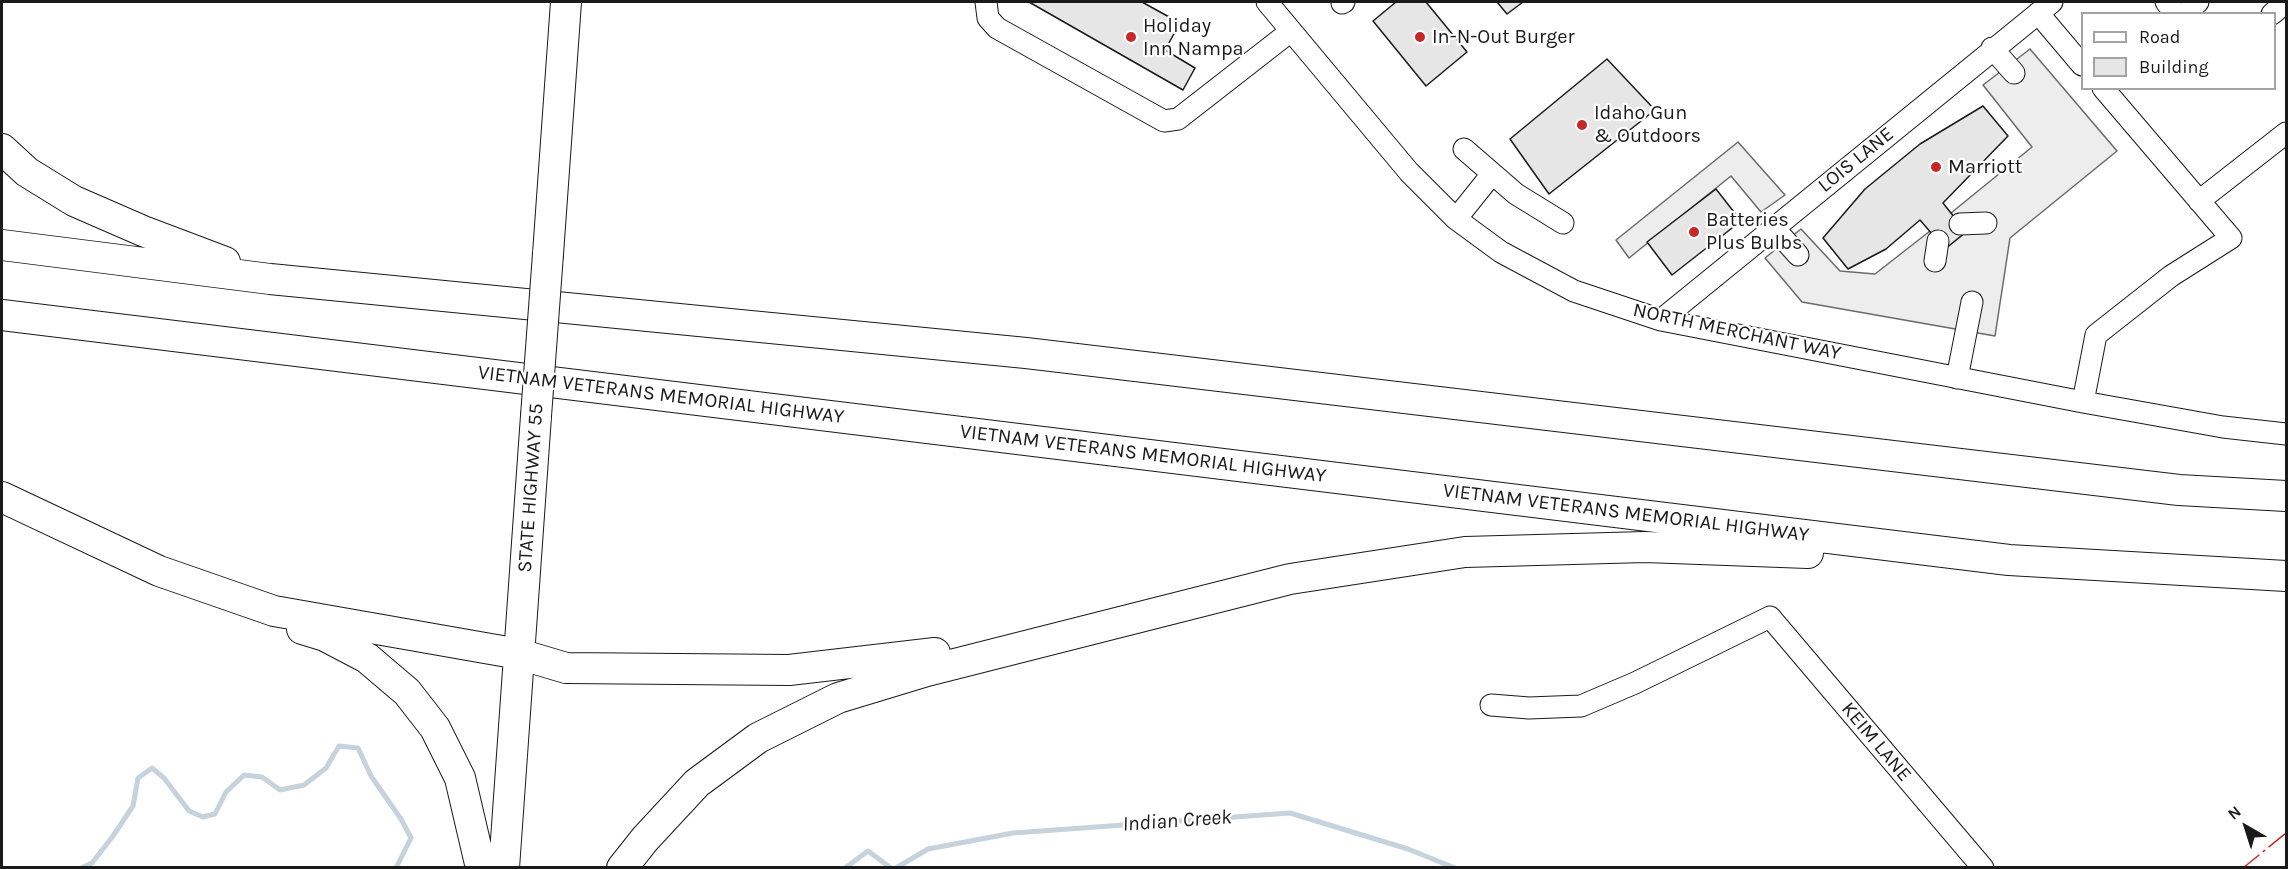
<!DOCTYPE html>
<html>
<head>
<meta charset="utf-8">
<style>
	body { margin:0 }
	#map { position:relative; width:2288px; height:869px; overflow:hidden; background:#fff; font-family:Karla,sans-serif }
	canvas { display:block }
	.frame { position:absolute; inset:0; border:3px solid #1a1a1a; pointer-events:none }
	.legend { position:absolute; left:2081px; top:12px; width:195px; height:78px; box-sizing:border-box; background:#fff; border:2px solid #a3a3a3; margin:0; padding:8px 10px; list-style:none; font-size:18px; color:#1a1a1a }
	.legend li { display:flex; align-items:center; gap:12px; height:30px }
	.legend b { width:30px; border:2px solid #a3a3a3 }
	.north { position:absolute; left:2216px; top:797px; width:60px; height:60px; -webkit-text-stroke:4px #fff; paint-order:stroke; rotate:321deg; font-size:16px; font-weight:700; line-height:24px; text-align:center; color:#1a1a1a }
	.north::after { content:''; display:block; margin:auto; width:21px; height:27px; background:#1a1a1a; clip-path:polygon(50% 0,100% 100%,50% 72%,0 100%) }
</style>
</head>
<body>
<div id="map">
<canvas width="2288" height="869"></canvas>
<div class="frame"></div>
<ul class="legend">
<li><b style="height:8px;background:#fff"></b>Road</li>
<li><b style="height:16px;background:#e6e6e6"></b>Building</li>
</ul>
<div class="north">N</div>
</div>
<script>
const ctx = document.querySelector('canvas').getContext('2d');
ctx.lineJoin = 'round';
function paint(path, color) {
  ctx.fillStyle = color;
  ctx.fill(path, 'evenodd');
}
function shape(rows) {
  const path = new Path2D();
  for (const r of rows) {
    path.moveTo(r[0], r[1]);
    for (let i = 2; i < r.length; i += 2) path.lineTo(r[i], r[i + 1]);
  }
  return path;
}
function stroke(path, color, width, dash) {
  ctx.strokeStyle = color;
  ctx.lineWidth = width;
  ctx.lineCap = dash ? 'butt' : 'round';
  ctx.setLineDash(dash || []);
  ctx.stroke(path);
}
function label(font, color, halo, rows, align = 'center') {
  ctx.font = font + ' Karla,sans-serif';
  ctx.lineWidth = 4.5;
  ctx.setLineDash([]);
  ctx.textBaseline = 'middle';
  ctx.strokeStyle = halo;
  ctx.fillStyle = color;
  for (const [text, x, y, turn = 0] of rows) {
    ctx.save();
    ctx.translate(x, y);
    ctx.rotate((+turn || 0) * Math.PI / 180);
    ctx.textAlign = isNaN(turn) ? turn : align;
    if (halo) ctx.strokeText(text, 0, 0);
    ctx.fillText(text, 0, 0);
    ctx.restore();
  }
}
const parking = shape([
	[2030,49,2117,151,2010,238,1995,336,1802,302,1765,258,1801,229,1840,271,1875,274,1930,231,1945,249,1966,232,1951,213,2032,147,1983,85,2030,49],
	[1738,142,1785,195,1761,212,1731,176,1629,258,1616,240,1738,142]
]);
paint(parking, '#ededed');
stroke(parking, '#6a6a6a', 1.5);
stroke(shape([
	[81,868,92,863,113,836,133,806,138,778,152,768,164,778,189,811,203,817,215,814,226,792,244,775,262,777,280,790,304,785,326,768,339,746,358,748,371,776,401,819,411,838,396,868],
	[845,868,868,851,891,868],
	[896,868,928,849,1013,833,1290,813,1408,849,1455,868]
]), '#c6d2dc', 5);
const building = shape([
	[1029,2,1142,2,1180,23,1165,50,1195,68,1183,90,1029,2],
	[1396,2,1426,2,1467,52,1426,86,1373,21,1396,2],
	[1497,2,1523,2,1507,14,1497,2],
	[1607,59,1655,110,1549,194,1510,139,1607,59],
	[1983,106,2008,136,1943,203,1966,232,1945,249,1920,220,1886,249,1848,269,1823,238,1865,189,1920,144,1983,106],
	[1716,189,1741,221,1672,275,1647,242,1716,189]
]);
paint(building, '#e6e6e6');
stroke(building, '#1a1a1a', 1.5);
const minor = shape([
	[986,2,988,18,997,28,1164,121,1178,119,1291,31],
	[1267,2,1409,172,1456,219,1501,252,1574,291,1661,320,2083,402,2223,427,2286,434],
	[2166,2,2176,14],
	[1342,3,1344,2],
	[2038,13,2082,65],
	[2185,14,2198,2],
	[2272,14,2286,2],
	[1992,48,2014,73],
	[1464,149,1516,194,1563,223],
	[2199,201,2286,133],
	[1456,219,1492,174],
	[1960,224,1986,223],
	[1774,228,1798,255],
	[1935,261,1938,241],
	[1661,320,2052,2],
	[1957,378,1972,302],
	[2083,402,2096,335,2171,276,2231,238,2103,88],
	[1491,705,1529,708,1581,706,1635,683,1770,617,1983,868]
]);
const highway = shape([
	[2,149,27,172,74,201,143,231,225,262],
	[2,245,270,279,1026,353,2179,490,2286,496],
	[548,254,566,2],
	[2,315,2009,560,2286,576],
	[2,497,159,571,274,611,519,654,566,668,789,670,935,653],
	[302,629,325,636,367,658,407,692,435,728,460,778,481,868],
	[504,868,536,416],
	[622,868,645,839,697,783,758,738,838,698,927,671,1290,579,1465,552,1645,547,1808,553]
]);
stroke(minor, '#1a1a1a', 23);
stroke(highway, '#1a1a1a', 32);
stroke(minor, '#fff', 21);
stroke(highway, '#fff', 30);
const highwayBridge = shape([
	[536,416,548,254]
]);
stroke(highwayBridge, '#1a1a1a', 32, []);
stroke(highwayBridge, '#fff', 30);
stroke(shape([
	[2243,868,2286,833]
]), '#c62828', 1.5, [21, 4.5, 3, 4.5]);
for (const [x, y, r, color] of [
	[1131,37,6,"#c62828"],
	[1420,37,6,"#c62828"],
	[1582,125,6,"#c62828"],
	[1936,167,6,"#c62828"],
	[1694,232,6,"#c62828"]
]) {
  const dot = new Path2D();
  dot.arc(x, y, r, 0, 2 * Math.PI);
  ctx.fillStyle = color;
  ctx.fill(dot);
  stroke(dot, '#fff', 2);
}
label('20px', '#1a1a1a', '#fff', [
	["Holiday",1143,26],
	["Inn Nampa",1143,49],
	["In-N-Out Burger",1432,37],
	["Idaho Gun",1594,113],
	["& Outdoors",1594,136],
	["Marriott",1948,167],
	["Batteries",1706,220],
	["Plus Bulbs",1706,243]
], 'left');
label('20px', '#1a1a1a', '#fff', [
	["LOIS LANE",1856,160,-39],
	["NORTH MERCHANT WAY",1737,332,12],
	["VIETNAM VETERANS MEMORIAL HIGHWAY",661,395,7],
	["VIETNAM VETERANS MEMORIAL HIGHWAY",1143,454,7],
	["STATE HIGHWAY 55",531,488,-86],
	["VIETNAM VETERANS MEMORIAL HIGHWAY",1626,513,7],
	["KEIM LANE",1876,742,50]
]);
label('italic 21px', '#1a1a1a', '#fff', [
	["Indian Creek",1177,821,-4]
]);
</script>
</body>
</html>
